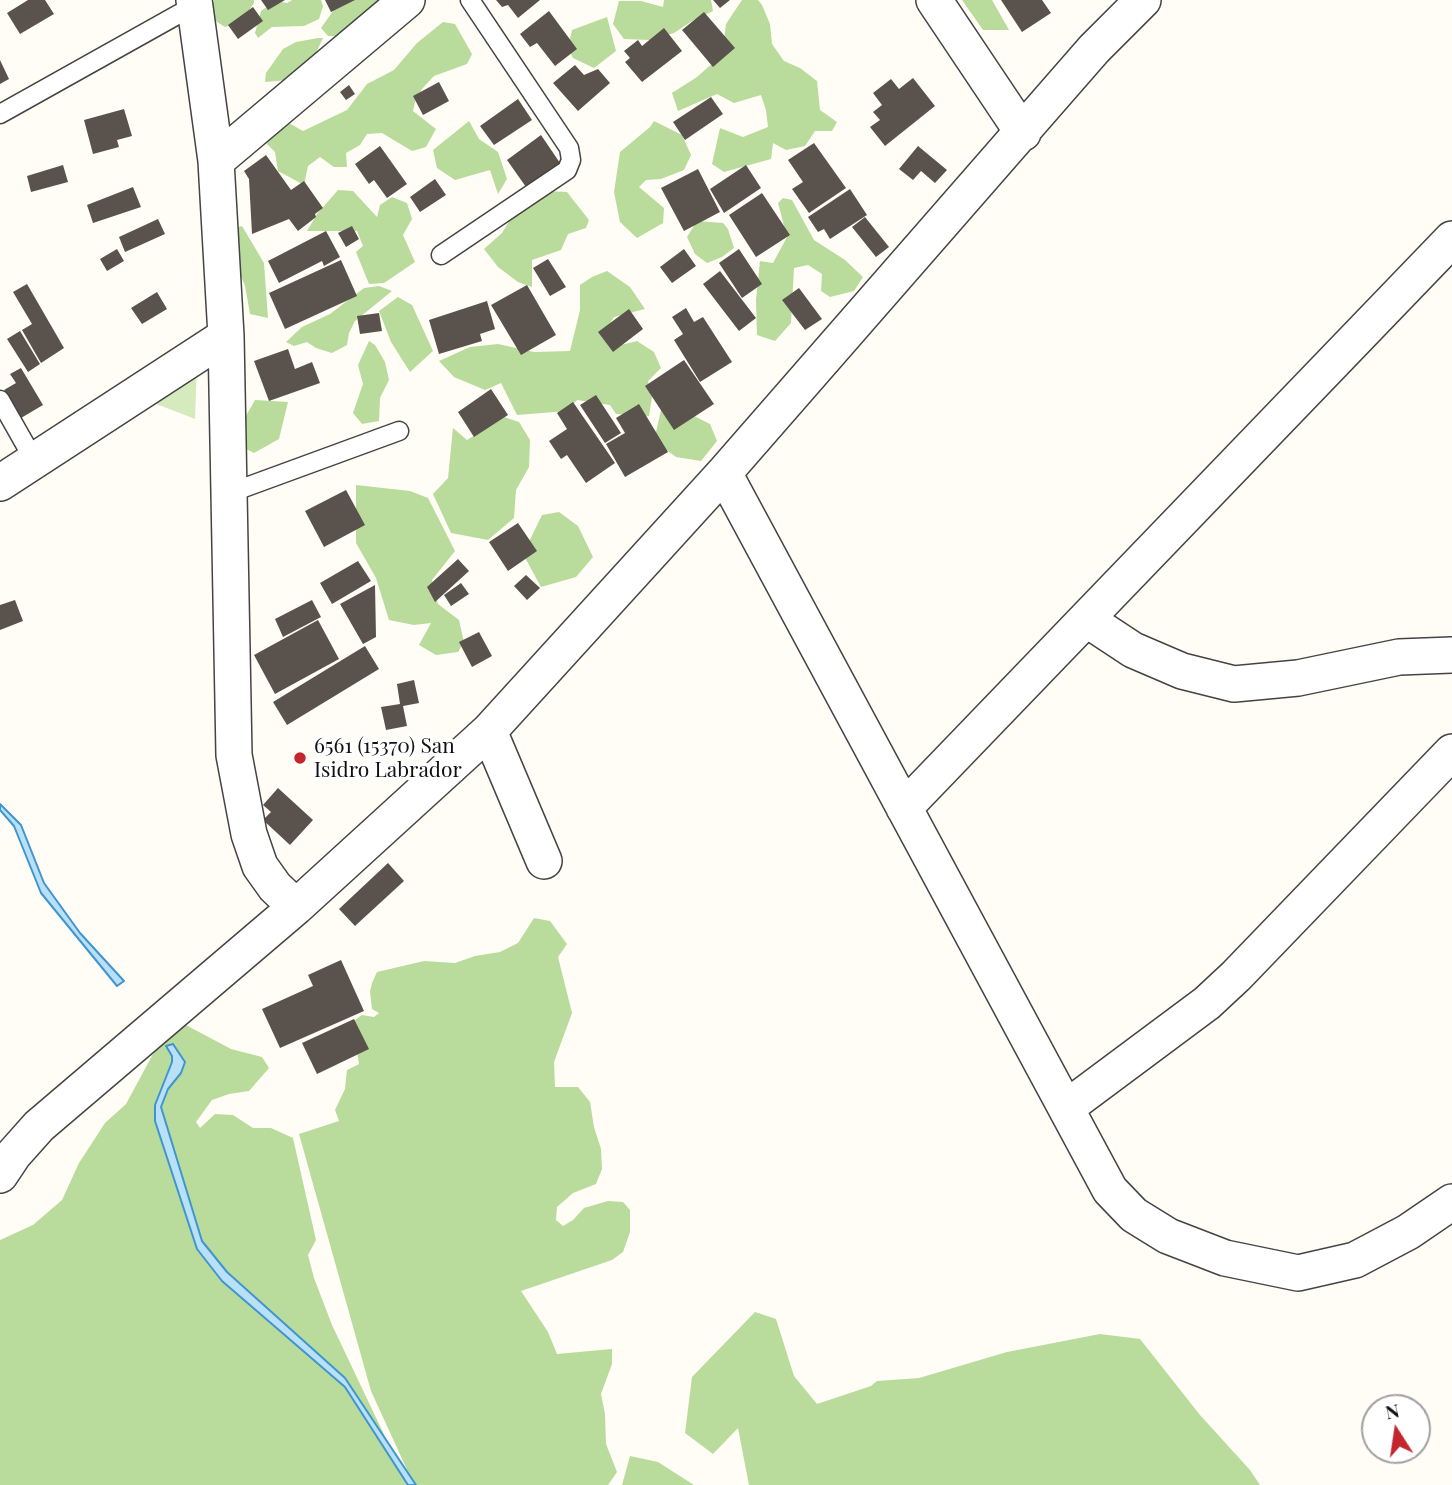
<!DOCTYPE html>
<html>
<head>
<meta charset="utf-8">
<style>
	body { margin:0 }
	#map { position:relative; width:1452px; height:1485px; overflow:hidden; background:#fffdf5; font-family:"Playfair Display",serif }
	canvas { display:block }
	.north { position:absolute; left:1361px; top:1394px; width:70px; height:70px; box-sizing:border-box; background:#fff; border:2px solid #a0a0a0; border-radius:50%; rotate:348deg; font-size:19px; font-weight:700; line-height:28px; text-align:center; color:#111 }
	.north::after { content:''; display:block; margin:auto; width:24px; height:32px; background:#c4262e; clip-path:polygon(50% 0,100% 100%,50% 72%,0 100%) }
</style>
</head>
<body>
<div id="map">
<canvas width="1452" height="1485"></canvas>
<div class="north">N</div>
</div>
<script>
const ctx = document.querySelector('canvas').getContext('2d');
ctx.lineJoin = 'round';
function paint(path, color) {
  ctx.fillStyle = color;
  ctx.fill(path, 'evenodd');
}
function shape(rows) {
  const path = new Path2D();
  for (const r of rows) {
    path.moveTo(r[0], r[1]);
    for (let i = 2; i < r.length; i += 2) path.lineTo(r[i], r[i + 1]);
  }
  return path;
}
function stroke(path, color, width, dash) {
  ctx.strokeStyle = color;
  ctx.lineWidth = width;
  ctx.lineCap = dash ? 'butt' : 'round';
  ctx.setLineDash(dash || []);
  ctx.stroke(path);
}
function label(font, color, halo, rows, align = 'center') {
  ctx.font = font + ' "Playfair Display",serif';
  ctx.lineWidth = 7;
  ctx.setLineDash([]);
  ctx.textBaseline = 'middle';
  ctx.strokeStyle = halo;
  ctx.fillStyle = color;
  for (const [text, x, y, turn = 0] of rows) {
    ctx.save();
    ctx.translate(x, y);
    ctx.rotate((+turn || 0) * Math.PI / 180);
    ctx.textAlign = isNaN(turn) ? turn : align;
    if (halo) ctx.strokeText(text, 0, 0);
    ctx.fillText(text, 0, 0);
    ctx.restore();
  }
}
paint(shape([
	[196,332,198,333,195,419,146,400,142,394]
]), '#d5ebbd');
paint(shape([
	[214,0,254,0,254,3,241,22,225,27,214,20,211,10],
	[292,0,321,0,323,6,319,19,304,26,272,27,258,38,255,33,261,11,275,1,287,3],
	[344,0,392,0,340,36,328,36,321,28,340,1],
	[664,0,711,0,713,11,692,21,674,33,650,40,624,39,613,24,619,1,641,1,663,7],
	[742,0,758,0,762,5,770,24,772,44,784,61,800,68,817,81,820,110,837,122,832,131,815,131,805,146,786,150,773,143,771,159,724,172,712,164,720,128,743,137,768,127,766,110,761,95,734,103,717,94,678,111,672,93,697,77,722,55,726,24],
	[962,0,992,0,1009,30,983,30],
	[607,17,616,51,594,68,573,58,568,48,572,30],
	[443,22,455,24,472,54,467,64,434,76,422,89,415,102,413,111,436,129,426,147,412,151,382,133,367,134,360,145,346,153,347,167,334,167,320,157,308,166,304,185,278,171,275,152,265,142,287,122,303,131,347,110,367,84,394,70,417,43],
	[318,38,323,38,315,55,312,67,298,79,265,82,266,73,283,49,296,42],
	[469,121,479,139,498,152,507,179,498,194,490,170,455,180,437,168,433,150],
	[654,121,682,135,691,155,684,170,661,179,646,180,639,187,664,208,663,223,637,238,620,222,614,192,620,152,650,127],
	[338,190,353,191,377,217,380,205,392,197,407,203,412,219,403,235,415,262,384,283,369,284,356,252,363,246,357,231,307,231,317,214],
	[545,191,567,192,589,220,586,228,568,234,561,250,532,260,532,287,518,282,498,267,484,249,502,233,516,210],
	[783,198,792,200,814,240,845,260,863,277,854,291,830,297,821,291,822,274,808,265,794,268,791,323,775,341,757,335,756,300,760,261,773,263,787,237,778,203],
	[697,221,723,223,728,229,734,248,722,257,707,263,695,254,687,237],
	[242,226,264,263,268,318,250,314,245,286,223,231],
	[607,271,630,287,645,309,614,317,603,335,613,347,637,341,654,352,661,368,648,381,652,397,649,416,616,414,610,405,577,400,567,411,517,415,501,383,485,390,454,377,439,361,470,347,498,344,534,352,570,351,580,310,580,285,592,277],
	[379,286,392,291,355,321,349,333,347,345,332,353,316,348,307,342,294,346,286,342,302,327,330,314,364,288],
	[398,297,412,305,433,351,410,372,391,342,379,311],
	[369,341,375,345,385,362,389,380,380,398,379,421,362,424,353,413,363,384,358,365],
	[255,400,288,402,279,439,254,453,240,446,239,428],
	[661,410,694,416,710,424,717,441,701,461,676,457,654,441],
	[504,417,519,422,530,440,529,467,516,490,514,518,488,540,451,533,433,494,448,478,453,428,467,440],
	[356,485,410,491,428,498,455,551,432,580,438,604,459,620,464,642,458,652,436,655,419,645,431,623,414,625,389,620,376,578,356,543],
	[559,512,578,526,593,557,576,577,541,587,523,554,542,515],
	[534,918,550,921,567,944,558,957,572,1013,554,1062,555,1087,578,1087,590,1102,594,1127,601,1149,602,1169,596,1184,573,1193,557,1207,556,1220,563,1226,573,1220,584,1208,608,1201,623,1202,630,1210,630,1232,623,1252,612,1260,521,1291,548,1332,557,1354,612,1349,612,1364,601,1394,605,1414,606,1444,617,1472,608,1485,414,1485,371,1391,299,1134,339,1121,335,1110,345,1089,347,1070,359,1064,352,1022,362,1015,374,1017,379,1013,372,1009,370,992,372,983,377,972,424,961,455,963,475,956,500,952,518,943],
	[184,1024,231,1049,262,1057,269,1068,249,1091,229,1094,212,1100,196,1122,200,1128,215,1114,233,1115,253,1128,271,1128,293,1138,316,1240,308,1255,314,1278,332,1325,408,1485,0,1485,0,1240,33,1225,62,1200,79,1163,105,1123,126,1104,153,1054],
	[755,1312,776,1319,794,1376,817,1404,871,1386,877,1381,919,1378,1007,1352,1100,1334,1140,1339,1200,1415,1250,1470,1260,1485,749,1485,738,1428,713,1454,685,1433,692,1377],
	[630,1456,658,1462,694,1485,622,1485]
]), '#b9dc9c');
const water = shape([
	[0,804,21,825,44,883,80,933,124,981,117,986,41,893,14,826,0,810,0,804],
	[173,1044,185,1062,181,1073,168,1089,161,1107,202,1241,227,1272,345,1378,416,1485,408,1485,345,1387,222,1281,197,1249,155,1121,155,1105,172,1062,172,1056,166,1046,173,1044]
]);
paint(water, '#b9e0f7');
stroke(water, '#3f96cf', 2);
paint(shape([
	[28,0,45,0,54,14,20,34,7,13],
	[261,0,285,0,268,10],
	[325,0,355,0,331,12],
	[496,0,540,0,518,18,508,5,502,7],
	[713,0,730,0,720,8],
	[1001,0,1042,0,1051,13,1022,32],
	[253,7,263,21,238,39,228,25],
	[549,11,577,49,555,66,537,43,530,47,520,34],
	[704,12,735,48,713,67,682,30],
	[664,28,682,51,642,82,625,62,630,58,624,51,638,40,642,46],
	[0,60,9,79,0,84],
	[575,65,584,75,598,69,610,83,578,111,553,83],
	[913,78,935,106,885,146,870,127,880,120,873,112,882,105,873,93,891,79,899,89],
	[439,82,449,101,423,115,413,96],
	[349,85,355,94,346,100,340,92],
	[711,97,723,114,685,140,673,122],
	[518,99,532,120,494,145,480,126],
	[124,109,132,136,117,140,119,147,93,154,84,120],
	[541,135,560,163,526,187,507,160],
	[814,143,846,188,809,213,792,189,803,182,788,160],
	[380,146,407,184,387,198,374,180,369,184,355,164],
	[918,146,947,170,935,183,921,171,913,180,899,169],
	[266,155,291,190,304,181,323,208,315,214,316,217,298,231,289,219,252,234,249,179,244,171],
	[63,165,68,182,31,192,27,176],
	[746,165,761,188,724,213,710,189],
	[698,169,720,212,684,231,661,188],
	[435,179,446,195,420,212,410,197],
	[133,187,141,207,93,223,87,205],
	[850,189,867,215,830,239,824,229,818,232,808,217],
	[762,193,790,235,756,257,729,215],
	[865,217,889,247,876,257,852,227],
	[158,219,165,234,125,252,119,237],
	[352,226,359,239,346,247,338,233],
	[326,231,340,257,324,266,322,261,279,283,268,261],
	[117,249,124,261,107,271,100,259],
	[684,249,696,266,672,283,660,267],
	[739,249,762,284,742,298,719,263],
	[548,259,566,287,550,296,533,268],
	[341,260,357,296,285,329,269,293],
	[720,271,756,318,739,331,703,284],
	[27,284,64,348,41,363,22,330,32,324,13,292],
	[527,285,556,335,521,355,491,305],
	[799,288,822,319,805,330,782,300],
	[157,292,167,309,142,324,131,308],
	[487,301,495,329,480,334,482,341,439,354,429,320],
	[686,308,694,322,703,317,732,362,700,382,674,340,683,334,672,317],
	[629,309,643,329,613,352,598,332],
	[379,313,382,331,360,334,357,316],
	[20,331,40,364,28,372,7,339],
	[288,349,295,369,312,362,320,383,269,401,254,361],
	[684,360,714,404,674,430,645,386],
	[21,368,43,405,21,418,4,390,16,383,10,374],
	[491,389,508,415,474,437,458,412],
	[596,395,621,433,605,443,580,405],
	[573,402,615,463,586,483,567,455,561,459,549,441,567,429,557,413],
	[639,404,668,452,625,477,606,444,625,433,616,418],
	[346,490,365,525,324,547,305,511],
	[518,523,537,551,508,571,489,542],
	[458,559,469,571,435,602,427,587],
	[358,561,371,581,332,604,320,583],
	[526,575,540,588,527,600,514,586],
	[461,583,469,594,451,606,444,595],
	[375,585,376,637,363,644,340,604],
	[15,600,23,621,0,630,0,605],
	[312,600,321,617,283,637,275,619],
	[318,620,339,659,275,694,254,655],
	[479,632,492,656,472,667,459,642],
	[365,646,379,669,287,725,273,702],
	[414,680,419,703,403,706,407,726,386,730,381,707,400,704,397,684],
	[278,788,313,820,290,845,263,820,271,812,263,805],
	[388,863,404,881,355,926,339,909],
	[341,960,364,1011,280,1048,262,1009,313,986,308,975],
	[354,1019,369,1049,317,1074,302,1043]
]), '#5a524d');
const service = shape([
	[0,114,195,5],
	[441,255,567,170,571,160,569,148,470,0],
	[0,400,34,460],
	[227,494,399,431]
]);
const minor = shape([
	[194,0,216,161,226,336,234,755,249,834,260,866,275,887,296,907],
	[934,0,1023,133],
	[216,161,407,0],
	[724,473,1110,1190,1134,1215,1168,1236,1225,1258,1298,1273,1355,1260,1408,1232,1452,1202],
	[0,483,226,336],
	[1086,619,1133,650,1182,671,1234,684,1298,678,1399,657,1452,655],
	[489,731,544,861],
	[904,808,1452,239],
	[1066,1108,1207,1003,1236,976,1452,752],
	[0,1175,14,1154,39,1126,296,907,489,731,724,473,1094,49,1143,0]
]);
stroke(service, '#444', 21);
stroke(minor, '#444', 38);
stroke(service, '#fff', 18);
stroke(minor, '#fff', 35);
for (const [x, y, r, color] of [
	[300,758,7,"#c4262e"]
]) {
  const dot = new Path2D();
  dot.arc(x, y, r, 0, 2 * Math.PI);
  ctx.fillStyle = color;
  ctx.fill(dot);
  stroke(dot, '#fff', 2.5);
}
label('21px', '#111', '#fff', [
	["6561 (15370) San",314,746],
	["Isidro Labrador",314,770]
], 'left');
</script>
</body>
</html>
